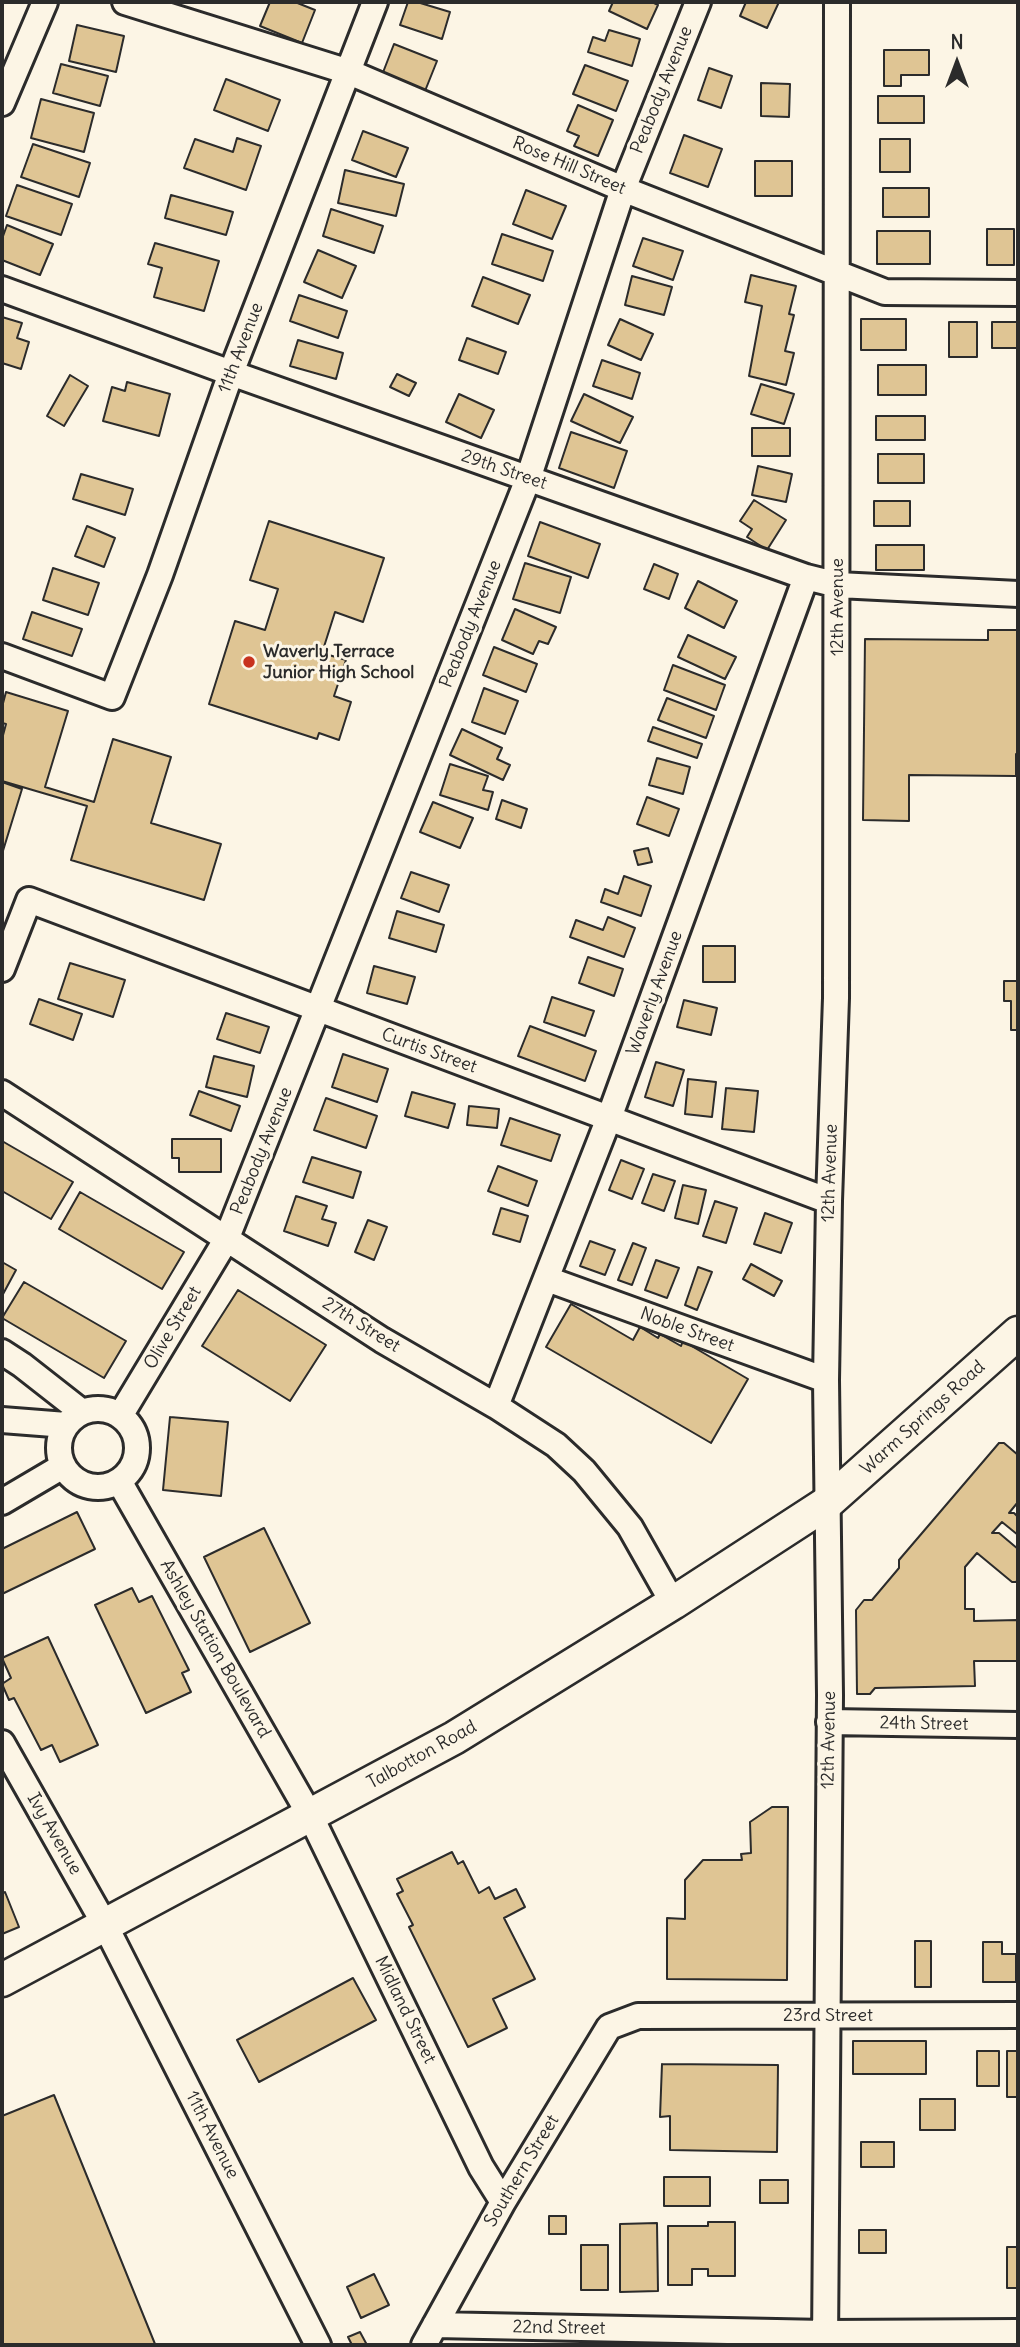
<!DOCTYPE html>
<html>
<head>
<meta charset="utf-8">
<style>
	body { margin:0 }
	#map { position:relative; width:1020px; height:2347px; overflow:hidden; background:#fcf5e5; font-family:Delius,sans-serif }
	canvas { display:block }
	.frame { position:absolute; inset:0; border:4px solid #2b2b2b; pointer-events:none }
	.north { position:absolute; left:922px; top:28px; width:70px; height:70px; -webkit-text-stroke:5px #fcf5e5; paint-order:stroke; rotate:0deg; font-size:19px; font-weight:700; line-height:28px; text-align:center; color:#2b2b2b }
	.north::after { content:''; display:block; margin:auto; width:24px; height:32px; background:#2b2b2b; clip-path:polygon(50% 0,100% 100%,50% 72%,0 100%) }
</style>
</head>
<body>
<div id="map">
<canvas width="1020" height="2347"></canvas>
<div class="frame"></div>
<div class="north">N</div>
</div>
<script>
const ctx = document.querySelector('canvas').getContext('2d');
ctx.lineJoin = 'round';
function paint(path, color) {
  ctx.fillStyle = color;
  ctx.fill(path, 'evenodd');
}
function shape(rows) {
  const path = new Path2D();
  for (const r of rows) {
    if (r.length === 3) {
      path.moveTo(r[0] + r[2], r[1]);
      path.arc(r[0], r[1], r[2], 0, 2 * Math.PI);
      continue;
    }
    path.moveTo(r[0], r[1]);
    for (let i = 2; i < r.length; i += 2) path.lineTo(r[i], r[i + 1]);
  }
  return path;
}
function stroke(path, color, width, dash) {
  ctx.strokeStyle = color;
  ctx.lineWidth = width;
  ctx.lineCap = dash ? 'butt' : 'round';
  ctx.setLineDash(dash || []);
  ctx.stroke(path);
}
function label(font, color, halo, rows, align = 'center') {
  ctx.font = font + ' Delius,sans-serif';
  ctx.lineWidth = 6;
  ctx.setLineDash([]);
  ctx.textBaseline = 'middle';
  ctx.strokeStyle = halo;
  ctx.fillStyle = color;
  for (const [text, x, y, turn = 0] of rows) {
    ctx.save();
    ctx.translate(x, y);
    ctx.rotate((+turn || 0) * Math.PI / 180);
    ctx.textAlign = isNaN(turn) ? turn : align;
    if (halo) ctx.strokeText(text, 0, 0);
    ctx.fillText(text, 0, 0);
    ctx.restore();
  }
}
const building = shape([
	[270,2,295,2,315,10,302,43,260,26,270,2],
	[408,2,417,2,450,12,442,39,400,25,408,2],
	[613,2,652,2,658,5,647,29,609,11,613,2],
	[746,2,779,2,767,28,740,16,746,2],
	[77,25,124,36,116,72,69,61,77,25],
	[609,30,640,39,632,66,588,52,593,37,605,41,609,30],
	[394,44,437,61,425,91,382,75,394,44],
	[884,50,929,50,929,75,901,75,901,86,884,86,884,50],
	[61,64,108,76,100,106,53,93,61,64],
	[585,65,628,81,616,111,573,94,585,65],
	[709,68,732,76,721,108,698,100,709,68],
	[226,79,280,100,268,131,214,110,226,79],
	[761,83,790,84,789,117,761,116,761,83],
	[878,96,924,96,924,123,878,123,878,96],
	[41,99,94,113,84,152,31,138,41,99],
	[578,105,613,120,598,156,574,146,579,136,567,131,578,105],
	[363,131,408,148,396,177,352,160,363,131],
	[684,135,722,149,708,187,670,173,684,135],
	[237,138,261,146,246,190,184,168,195,139,233,152,237,138],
	[880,139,910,139,910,172,880,172,880,139],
	[33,144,90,163,79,197,21,177,33,144],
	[755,161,792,161,792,196,755,196,755,161],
	[345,170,404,184,396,216,338,203,345,170],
	[17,185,72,204,61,235,6,216,17,185],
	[883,188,929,188,929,217,883,217,883,188],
	[526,190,566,206,552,239,513,224,526,190],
	[171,195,233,212,226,235,165,218,171,195],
	[331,209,383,226,374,253,323,236,331,209],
	[7,225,53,244,40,275,2,260,2,239,7,225],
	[987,229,1014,229,1014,265,987,265,987,229],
	[877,231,930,231,930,264,877,264,877,231],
	[502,234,553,251,543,281,492,264,502,234],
	[643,238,683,251,673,280,633,266,643,238],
	[155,243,219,261,204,311,154,297,162,268,148,264,155,243],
	[318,250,356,266,342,298,304,282,318,250],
	[751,275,796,286,789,314,794,315,785,351,794,353,786,385,749,376,762,306,745,302,751,275],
	[632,276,672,287,664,315,625,305,632,276],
	[483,277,530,295,518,324,472,306,483,277],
	[299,295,347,311,338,338,290,321,299,295],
	[2,317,22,323,17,338,29,342,21,369,2,363,2,317],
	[620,319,653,334,641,360,608,345,620,319],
	[861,319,906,319,906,350,861,350,861,319],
	[949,322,977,322,977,357,949,357,949,322],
	[992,322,1018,322,1018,348,992,348,992,322],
	[467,338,506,352,498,374,459,360,467,338],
	[298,340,343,353,336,379,290,366,298,340],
	[602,360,640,373,632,399,593,386,602,360],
	[878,365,926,365,926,395,878,395,878,365],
	[397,374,416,383,409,396,390,387,397,374],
	[70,375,88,386,64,426,47,416,70,375],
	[127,382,170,394,159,436,103,421,112,387,125,391,127,382],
	[761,384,794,394,784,424,751,414,761,384],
	[459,394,494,410,481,438,446,422,459,394],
	[584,394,633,417,620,443,571,421,584,394],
	[876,416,925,416,925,440,876,440,876,416],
	[752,428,790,428,790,456,752,456,752,428],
	[571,432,627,451,614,488,559,468,571,432],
	[878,454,924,454,924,483,878,483,878,454],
	[758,466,792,474,786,502,752,495,758,466],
	[81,474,133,489,125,515,73,499,81,474],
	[754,500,786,520,767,550,747,537,752,529,740,521,754,500],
	[874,501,910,501,910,526,874,526,874,501],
	[269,521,384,558,363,622,335,612,322,653,346,660,334,696,351,702,339,740,319,733,317,739,209,704,235,621,265,630,278,589,250,580,269,521],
	[540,522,600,544,588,578,528,556,540,522],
	[87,526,115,538,104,567,75,556,87,526],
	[876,545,924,545,924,570,876,570,876,545],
	[525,563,571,577,560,613,513,599,525,563],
	[654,564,678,574,669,599,644,589,654,564],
	[53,568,99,583,88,615,43,600,53,568],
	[698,581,737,601,724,628,685,608,698,581],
	[515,609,556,627,548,644,539,641,533,654,502,640,515,609],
	[32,612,82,629,72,656,23,639,32,612],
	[988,630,1018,630,1018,754,1016,754,1016,776,909,775,909,821,863,820,865,639,988,640,988,630],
	[688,635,736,657,725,679,678,657,688,635],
	[494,647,537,664,526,692,483,675,494,647],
	[673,665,725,685,716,710,664,690,673,665],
	[484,688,518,701,505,734,472,722,484,688],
	[6,692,68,711,45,787,94,802,113,739,171,757,151,823,221,844,204,900,71,860,87,806,2,781,2,739,6,724,2,723,2,707,6,692],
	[667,698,714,716,706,738,658,720,667,698],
	[653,727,702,744,697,758,648,741,653,727],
	[462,729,502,748,497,759,510,765,503,780,450,755,462,729],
	[657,758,690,767,683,794,649,785,657,758],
	[450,764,488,776,483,790,493,792,488,810,440,795,450,764],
	[2,782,22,789,2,854,2,782],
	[647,797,679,809,669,836,637,824,647,797],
	[502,800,527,809,521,828,496,819,502,800],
	[433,802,473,818,460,848,420,832,433,802],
	[648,848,652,862,638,865,634,851,648,848],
	[411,872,449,885,439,912,401,898,411,872],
	[624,876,651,886,641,916,601,902,605,889,618,894,624,876],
	[397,911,444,925,436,952,389,938,397,911],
	[608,917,635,928,624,957,570,937,576,920,603,930,608,917],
	[703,946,735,946,735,982,703,982,703,946],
	[588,957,623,969,614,996,579,983,588,957],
	[70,963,125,980,113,1017,58,999,70,963],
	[374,966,415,977,407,1004,367,993,374,966],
	[1004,981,1018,981,1018,1030,1011,1030,1011,1001,1004,1001,1004,981],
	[552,997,594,1011,585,1036,544,1022,552,997],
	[39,999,82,1014,73,1040,30,1024,39,999],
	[684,1000,717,1008,711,1035,677,1027,684,1000],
	[226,1013,269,1027,260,1053,217,1039,226,1013],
	[530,1026,596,1051,585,1081,518,1056,530,1026],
	[343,1054,388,1069,377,1102,332,1087,343,1054],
	[214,1056,254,1066,247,1097,206,1087,214,1056],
	[656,1062,684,1070,673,1106,645,1097,656,1062],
	[688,1079,716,1082,712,1117,685,1114,688,1079],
	[726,1088,758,1091,754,1132,722,1129,726,1088],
	[199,1091,240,1106,231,1131,190,1115,199,1091],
	[412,1092,455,1104,448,1128,405,1116,412,1092],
	[326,1098,377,1116,366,1148,314,1130,326,1098],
	[469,1106,499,1109,497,1128,467,1125,469,1106],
	[510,1118,560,1135,551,1161,501,1145,510,1118],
	[172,1139,221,1139,221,1172,179,1172,179,1158,172,1158,172,1139],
	[2,1141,73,1182,51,1219,2,1191,2,1141],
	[312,1157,361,1172,353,1198,303,1182,312,1157],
	[621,1160,644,1169,632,1199,609,1190,621,1160],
	[498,1166,537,1181,528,1206,488,1191,498,1166],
	[653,1174,675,1181,664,1211,642,1203,653,1174],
	[683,1185,706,1190,698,1224,675,1218,683,1185],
	[80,1192,184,1252,162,1289,59,1229,80,1192],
	[296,1196,327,1206,322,1219,336,1223,328,1246,284,1231,296,1196],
	[715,1201,737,1208,726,1243,703,1236,715,1201],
	[501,1208,528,1216,520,1242,493,1234,501,1208],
	[765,1213,792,1223,781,1253,754,1244,765,1213],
	[368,1220,387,1227,374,1260,355,1252,368,1220],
	[590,1241,615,1250,605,1275,580,1266,590,1241],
	[633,1243,646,1248,632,1285,618,1280,633,1243],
	[656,1260,679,1268,667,1298,645,1290,656,1260],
	[2,1262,16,1270,2,1296,2,1262],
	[751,1264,782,1281,774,1296,743,1279,751,1264],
	[698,1267,712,1272,697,1310,685,1305,698,1267],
	[24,1282,126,1341,104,1378,2,1318,24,1282],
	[238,1290,326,1345,290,1401,202,1346,238,1290],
	[571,1304,633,1340,640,1327,658,1338,660,1334,681,1346,683,1341,748,1379,711,1443,546,1347,571,1304],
	[170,1417,228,1422,221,1496,163,1490,170,1417],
	[999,1443,1004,1443,1018,1455,1018,1502,1009,1513,1014,1513,1018,1517,1018,1535,1002,1522,992,1533,999,1533,1018,1549,1018,1579,1016,1582,1012,1582,977,1553,965,1567,965,1609,974,1609,974,1621,1018,1620,1018,1661,974,1661,975,1686,875,1688,870,1694,857,1694,856,1610,864,1600,872,1600,899,1568,899,1560,999,1443],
	[77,1512,95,1549,2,1594,2,1549,77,1512],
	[264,1528,310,1623,250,1652,204,1557,264,1528],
	[132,1588,139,1602,152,1596,189,1670,182,1673,191,1692,146,1713,95,1605,132,1588],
	[48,1637,98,1745,60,1762,52,1745,41,1750,14,1698,9,1700,2,1684,11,1678,2,1658,48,1637],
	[772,1807,788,1807,787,1980,667,1979,667,1918,685,1919,685,1880,703,1860,742,1860,741,1854,751,1853,750,1822,772,1807],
	[452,1852,458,1864,463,1861,479,1893,489,1887,495,1899,516,1889,525,1907,504,1918,535,1979,493,1999,507,2028,468,2047,409,1927,413,1925,397,1894,403,1891,397,1879,452,1852],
	[5,1892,19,1927,2,1934,2,1894,5,1892],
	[915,1941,931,1941,931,1987,915,1987,915,1941],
	[983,1942,1002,1942,1002,1954,1016,1954,1016,1982,983,1982,983,1942],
	[353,1978,376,2020,259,2082,237,2040,353,1978],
	[853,2041,926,2041,926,2074,853,2074,853,2041],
	[977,2051,999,2051,999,2086,977,2086,977,2051],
	[1007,2051,1018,2051,1018,2097,1007,2097,1007,2051],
	[662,2064,778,2065,777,2152,670,2150,670,2116,660,2117,662,2064],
	[54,2095,155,2344,153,2345,2,2345,2,2116,54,2095],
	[920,2099,955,2099,955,2130,920,2130,920,2099],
	[861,2142,894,2142,894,2167,861,2167,861,2142],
	[664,2177,710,2177,710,2206,664,2206,664,2177],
	[760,2180,788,2180,788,2203,760,2203,760,2180],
	[549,2216,566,2216,566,2234,549,2234,549,2216],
	[708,2222,735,2222,735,2276,708,2276,708,2269,692,2269,692,2285,668,2285,668,2226,708,2226,708,2222],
	[657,2223,658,2291,620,2292,620,2224,657,2223],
	[859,2230,886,2230,886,2253,859,2253,859,2230],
	[581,2245,608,2245,608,2290,581,2290,581,2245],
	[1007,2247,1018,2247,1018,2288,1007,2288,1007,2247],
	[374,2274,389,2305,361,2318,347,2287,374,2274],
	[360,2332,367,2345,352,2345,348,2337,360,2332]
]);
paint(building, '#dfc594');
stroke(building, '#2b2b2b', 2);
const minor = shape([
	[125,2,349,72,623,189,885,292,1018,293],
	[2,103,45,2],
	[2,289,231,373,806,577,838,585,1018,594],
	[2,656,112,697,160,575,231,373,375,2],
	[2,969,29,900,829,1201],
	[2,1093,382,1340,496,1406,556,1445,584,1471,630,1527,673,1603],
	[547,1279,826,1380],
	[2,1352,22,1365,82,1412],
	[496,1406,609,1118,806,577],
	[98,1448,39],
	[120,1416,226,1240,528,479,623,189,698,2],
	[2,1420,66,1425],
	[119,1481,311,1817,481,2167,503,2202],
	[2,1502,63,1466],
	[829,1722,1018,1725],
	[2,1743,105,1925,318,2345],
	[435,2325,825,2333,1018,2332],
	[424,2345,503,2202,609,2027,638,2016,1018,2015],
	[825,2345,830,1695,826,1380,829,1201,836,998,837,2]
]);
const major = shape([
	[2,1980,454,1738,673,1603,827,1503,1018,1333]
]);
stroke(minor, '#2b2b2b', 30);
stroke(major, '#2b2b2b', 37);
stroke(minor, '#fcf5e5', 24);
stroke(major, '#fcf5e5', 32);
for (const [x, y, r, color] of [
	[249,662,7,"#c8321e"]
]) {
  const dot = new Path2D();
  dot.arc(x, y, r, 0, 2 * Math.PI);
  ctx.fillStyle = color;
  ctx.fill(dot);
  stroke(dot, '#fcf5e5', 2.5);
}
label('18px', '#2b2b2b', '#fcf5e5', [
	["Peabody Avenue",662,90,-68],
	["Rose Hill Street",569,166,23],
	["11th Avenue",241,348,-69],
	["29th Street",504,470,19],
	["12th Avenue",838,607,-90],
	["Peabody Avenue",471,624,-68],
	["Waverly Avenue",655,993,-70],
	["Curtis Street",429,1051,20],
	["Peabody Avenue",262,1151,-68],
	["12th Avenue",830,1173,-88],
	["27th Street",361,1325,32],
	["Olive Street",173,1328,-59],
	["Noble Street",687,1330,20],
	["Warm Springs Road",923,1418,-42],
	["Ashley Station Boulevard",215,1649,60],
	["24th Street",924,1724,1],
	["12th Avenue",829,1740,-89],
	["Talbotton Road",422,1755,-29],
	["Ivy Avenue",54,1834,60],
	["Midland Street",405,2010,64],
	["23rd Street",828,2016],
	["11th Avenue",212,2135,63],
	["Southern Street",522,2171,-59],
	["22nd Street",559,2328,1]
]);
label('bold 18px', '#2b2b2b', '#fcf5e5', [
	["Waverly Terrace",263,652],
	["Junior High School",263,673]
], 'left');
</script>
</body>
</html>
